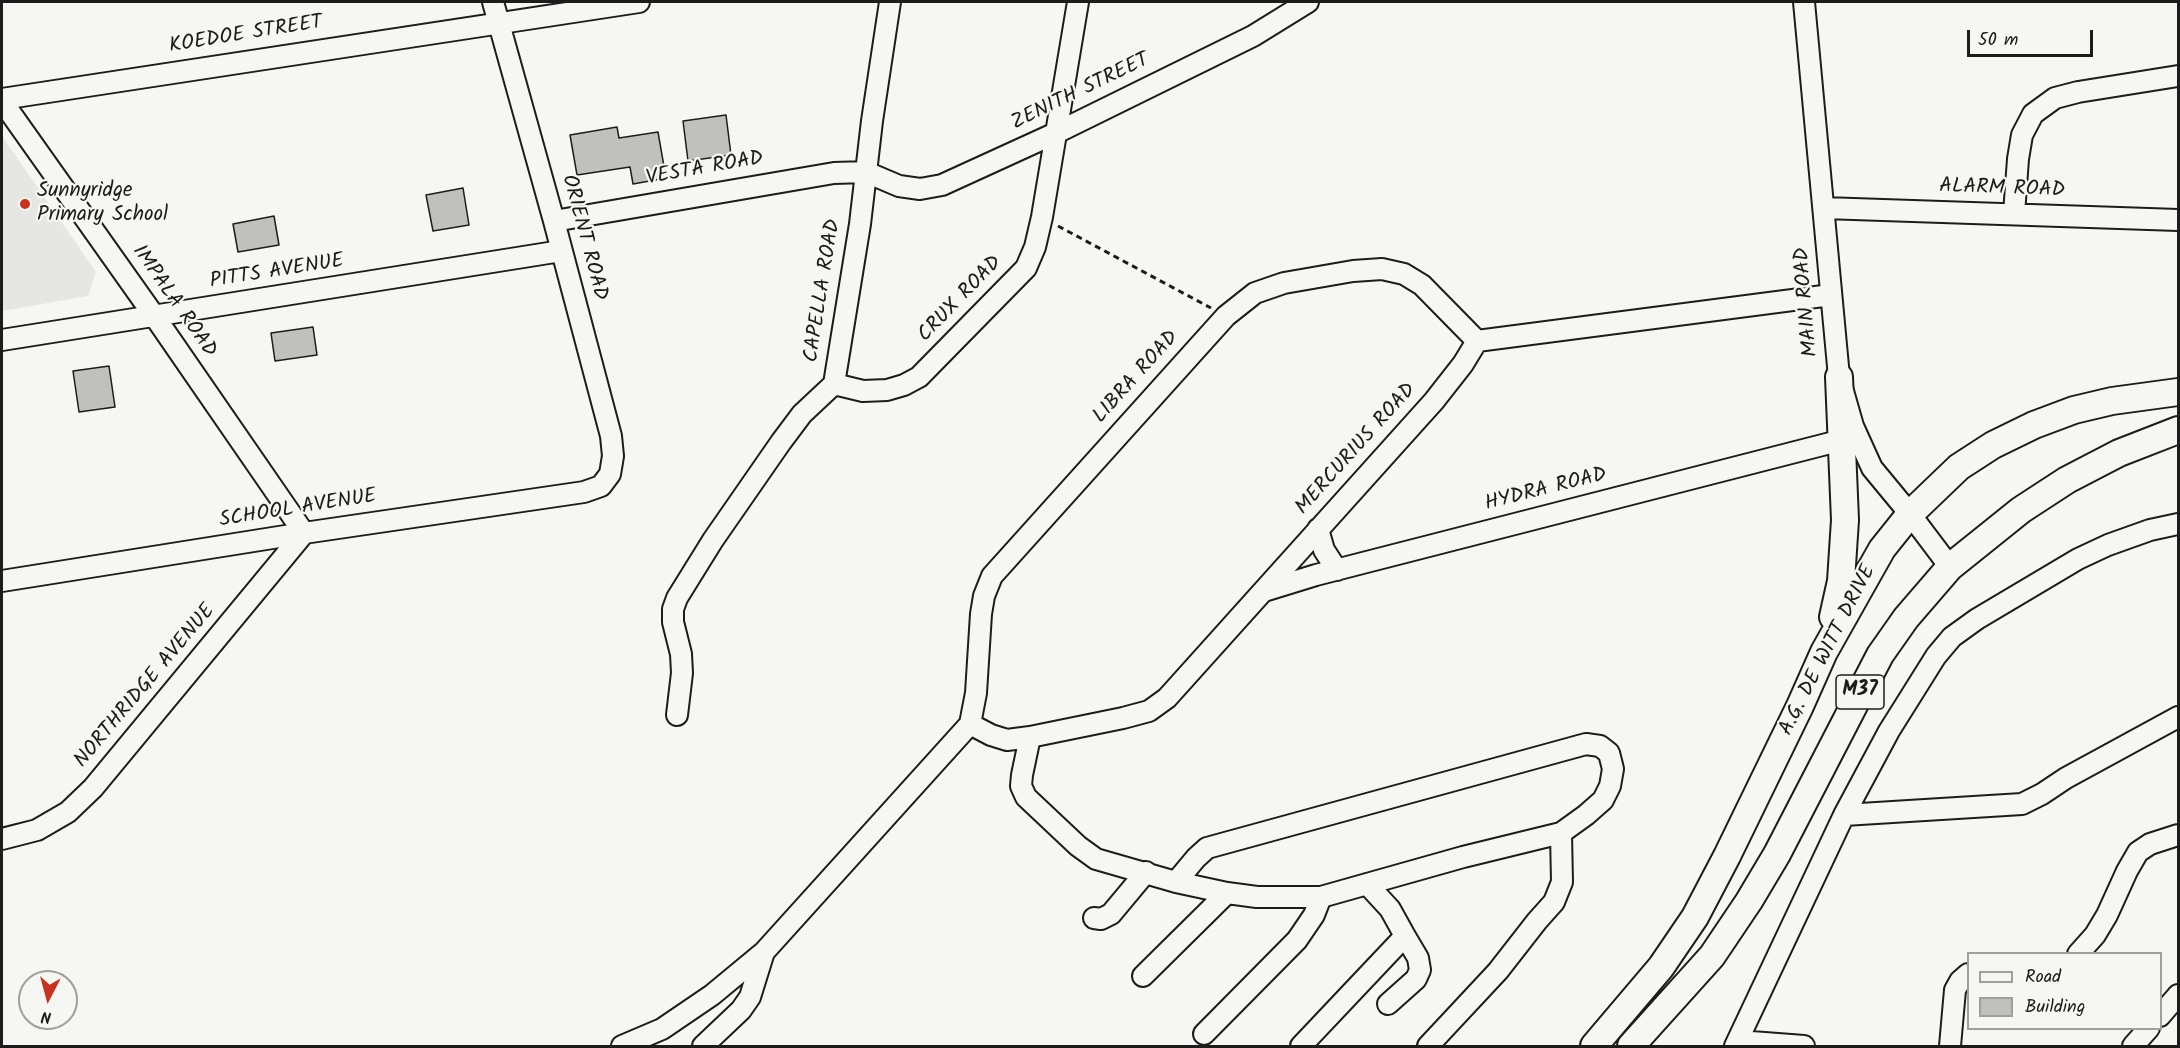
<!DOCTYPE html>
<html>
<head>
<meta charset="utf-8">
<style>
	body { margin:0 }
	#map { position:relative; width:2180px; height:1048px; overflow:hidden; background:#f6f6f2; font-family:Kalam,sans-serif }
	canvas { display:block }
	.frame { position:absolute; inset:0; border:3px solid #1c1c1c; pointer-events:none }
	.legend { position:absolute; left:1967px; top:952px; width:195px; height:78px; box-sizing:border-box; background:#f6f6f2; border:2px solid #9f9f9c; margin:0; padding:8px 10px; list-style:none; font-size:18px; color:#1c1c1c }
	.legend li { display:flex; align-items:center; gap:12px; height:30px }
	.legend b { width:30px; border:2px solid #9f9f9c }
	.north { position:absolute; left:18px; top:970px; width:60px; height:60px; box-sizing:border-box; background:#f6f6f2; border:2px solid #9f9f9c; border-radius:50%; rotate:186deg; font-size:16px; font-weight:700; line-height:24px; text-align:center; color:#1c1c1c }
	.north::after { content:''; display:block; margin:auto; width:21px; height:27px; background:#c8321e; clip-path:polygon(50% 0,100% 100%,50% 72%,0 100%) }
	.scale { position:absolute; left:1967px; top:30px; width:126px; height:27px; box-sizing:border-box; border:3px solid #1c1c1c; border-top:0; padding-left:8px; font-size:18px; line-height:21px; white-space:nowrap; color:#1c1c1c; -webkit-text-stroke:4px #f6f6f2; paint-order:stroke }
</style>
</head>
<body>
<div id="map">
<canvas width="2180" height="1048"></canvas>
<div class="frame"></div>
<ul class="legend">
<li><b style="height:8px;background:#f6f6f2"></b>Road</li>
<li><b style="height:16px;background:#c0c0bd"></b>Building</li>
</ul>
<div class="north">N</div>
<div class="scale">50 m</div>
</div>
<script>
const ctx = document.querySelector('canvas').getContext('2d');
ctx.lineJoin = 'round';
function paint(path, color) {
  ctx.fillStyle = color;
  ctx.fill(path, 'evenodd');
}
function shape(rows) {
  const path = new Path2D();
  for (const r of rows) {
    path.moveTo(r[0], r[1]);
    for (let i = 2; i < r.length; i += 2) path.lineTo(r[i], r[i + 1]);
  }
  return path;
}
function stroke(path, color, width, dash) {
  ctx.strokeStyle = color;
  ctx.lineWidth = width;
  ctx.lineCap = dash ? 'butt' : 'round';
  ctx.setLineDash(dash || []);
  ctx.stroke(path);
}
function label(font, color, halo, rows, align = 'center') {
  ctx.font = font + ' Kalam,sans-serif';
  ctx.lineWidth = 4.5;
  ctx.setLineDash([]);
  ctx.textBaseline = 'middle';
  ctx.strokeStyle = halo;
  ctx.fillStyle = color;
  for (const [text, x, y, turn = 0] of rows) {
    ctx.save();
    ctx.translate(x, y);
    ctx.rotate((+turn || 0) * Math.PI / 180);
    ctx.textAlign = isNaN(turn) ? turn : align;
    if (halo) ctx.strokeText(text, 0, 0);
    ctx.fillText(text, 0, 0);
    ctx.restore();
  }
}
paint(shape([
	[2,136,96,272,88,296,2,311]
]), '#e6e6e2');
const building = shape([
	[726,115,731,155,688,161,683,121,726,115],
	[617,127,619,138,658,132,666,178,633,184,630,167,577,175,570,135,617,127],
	[463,188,469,225,433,231,426,195,463,188],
	[274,216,279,245,238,252,233,224,274,216],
	[313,327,317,355,275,361,271,333,313,327],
	[109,366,115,407,79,412,73,371,109,366]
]);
paint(building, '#c0c0bd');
stroke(building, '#1c1c1c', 1.5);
const minor = shape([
	[1804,2,1839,377,1853,426,1872,468,1910,514,1950,567],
	[2,99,639,2],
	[2,101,155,317,304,533,93,788,68,812,37,830,2,839],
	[1824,208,2178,220],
	[2014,214,2018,159,2022,135,2033,114,2055,98,2078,92,2178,76],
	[554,221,834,173,866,172,899,186,920,189,942,185,1058,132,1253,36,1308,2],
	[2,340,561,251],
	[1477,341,1831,295],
	[834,384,863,391,887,390,904,385,919,377,1026,268,1035,247,1042,217,1078,2],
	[1318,529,1324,550,1337,570],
	[2,581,304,533,584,492,601,486,610,474,613,456,611,436,554,221,493,2],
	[1264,591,1316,575,1842,440],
	[677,715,682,673,681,654,673,622,673,609,677,598,713,540,781,442,802,414,834,384,860,224,872,121,890,2],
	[970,724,976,693,981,614,984,596,992,576,1226,316,1255,293,1284,283,1353,271,1382,269,1404,274,1422,285,1477,341],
	[970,724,991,735,1007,740,1030,737,1123,718,1149,711,1167,698,1434,401,1463,364,1477,341],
	[1030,737,1022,775,1021,786,1026,797,1078,846,1096,859,1176,882,1227,893,1257,897,1321,897,1463,857,1561,833,1562,882,1554,902,1537,921,1498,971,1428,1046],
	[1844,815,2022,804,2042,794,2066,778,2178,717],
	[1176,882,1196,858,1207,848,1586,744,1600,746,1609,753,1613,769,1610,786,1603,800,1586,815,1561,833],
	[1094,918,1101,919,1111,914,1146,872],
	[2078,954,2095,935,2107,915,2127,871,2138,852,2150,844,2178,835],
	[1143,976,1227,893],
	[1388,1004,1416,979,1420,970,1418,958,1405,936],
	[2160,1016,2178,995],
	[1204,1034,1297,940,1314,915,1321,897],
	[1738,1041,1804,1046],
	[622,1046,662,1029,712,995,764,952,970,724],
	[703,1046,741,1010,750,997,764,952],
	[1301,1046,1405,936,1390,909,1367,884],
	[1735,1046,1844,815,1889,731,1936,656,1952,637,1977,619,2078,559,2108,545,2150,530,2178,524],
	[1950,1046,1955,990,1960,981,1968,974],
	[2133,1046,2149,1028]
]);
const major = shape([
	[1833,617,1841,581,1845,520,1839,377],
	[1594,1046,1661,967,1695,917,1727,856,1800,706,1824,652,1882,549,1910,514,1959,467,1993,445,2034,425,2074,410,2112,401,2178,392],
	[1631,1046,1712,956,1749,901,1777,854,1880,655,1906,618,1950,567,2021,510,2067,480,2119,453,2178,430]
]);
stroke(minor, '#1c1c1c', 24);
stroke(major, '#1c1c1c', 30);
stroke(shape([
	[1058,226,1211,308]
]), '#1c1c1c', 3, [6, 4.5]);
stroke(minor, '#f6f6f2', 20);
stroke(major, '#f6f6f2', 26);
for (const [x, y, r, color] of [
	[25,204,6,"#c8321e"]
]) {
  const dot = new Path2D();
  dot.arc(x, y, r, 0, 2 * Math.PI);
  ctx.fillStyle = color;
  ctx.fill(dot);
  stroke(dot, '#f6f6f2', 2);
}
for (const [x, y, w] of [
	[1860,692,48]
]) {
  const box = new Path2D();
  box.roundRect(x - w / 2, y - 17, w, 34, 4.5);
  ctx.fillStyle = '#f6f6f2';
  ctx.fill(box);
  stroke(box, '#1c1c1c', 1.5);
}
label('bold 20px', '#1c1c1c', null, [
	["M37",1860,692]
]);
label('21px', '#1c1c1c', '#f6f6f2', [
	["KOEDOE STREET",246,36,-9],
	["ZENITH STREET",1081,93,-26],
	["VESTA ROAD",705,170,-10],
	["ALARM ROAD",2002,190,2],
	["ORIENT ROAD",583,238,75],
	["PITTS AVENUE",277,273,-9],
	["CAPELLA ROAD",824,291,-81],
	["CRUX ROAD",961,300,-46],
	["IMPALA ROAD",173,302,55],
	["MAIN ROAD",1808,302,-95],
	["LIBRA ROAD",1137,378,-48],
	["MERCURIUS ROAD",1357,450,-48],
	["HYDRA ROAD",1546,491,-14],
	["SCHOOL AVENUE",298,510,-9],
	["A.G. DE WITT DRIVE",1829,651,-63],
	["NORTHRIDGE AVENUE",146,687,-50]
]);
label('21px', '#1c1c1c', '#f6f6f2', [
	["Sunnyridge",37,192],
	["Primary School",37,216]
], 'left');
</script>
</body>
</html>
